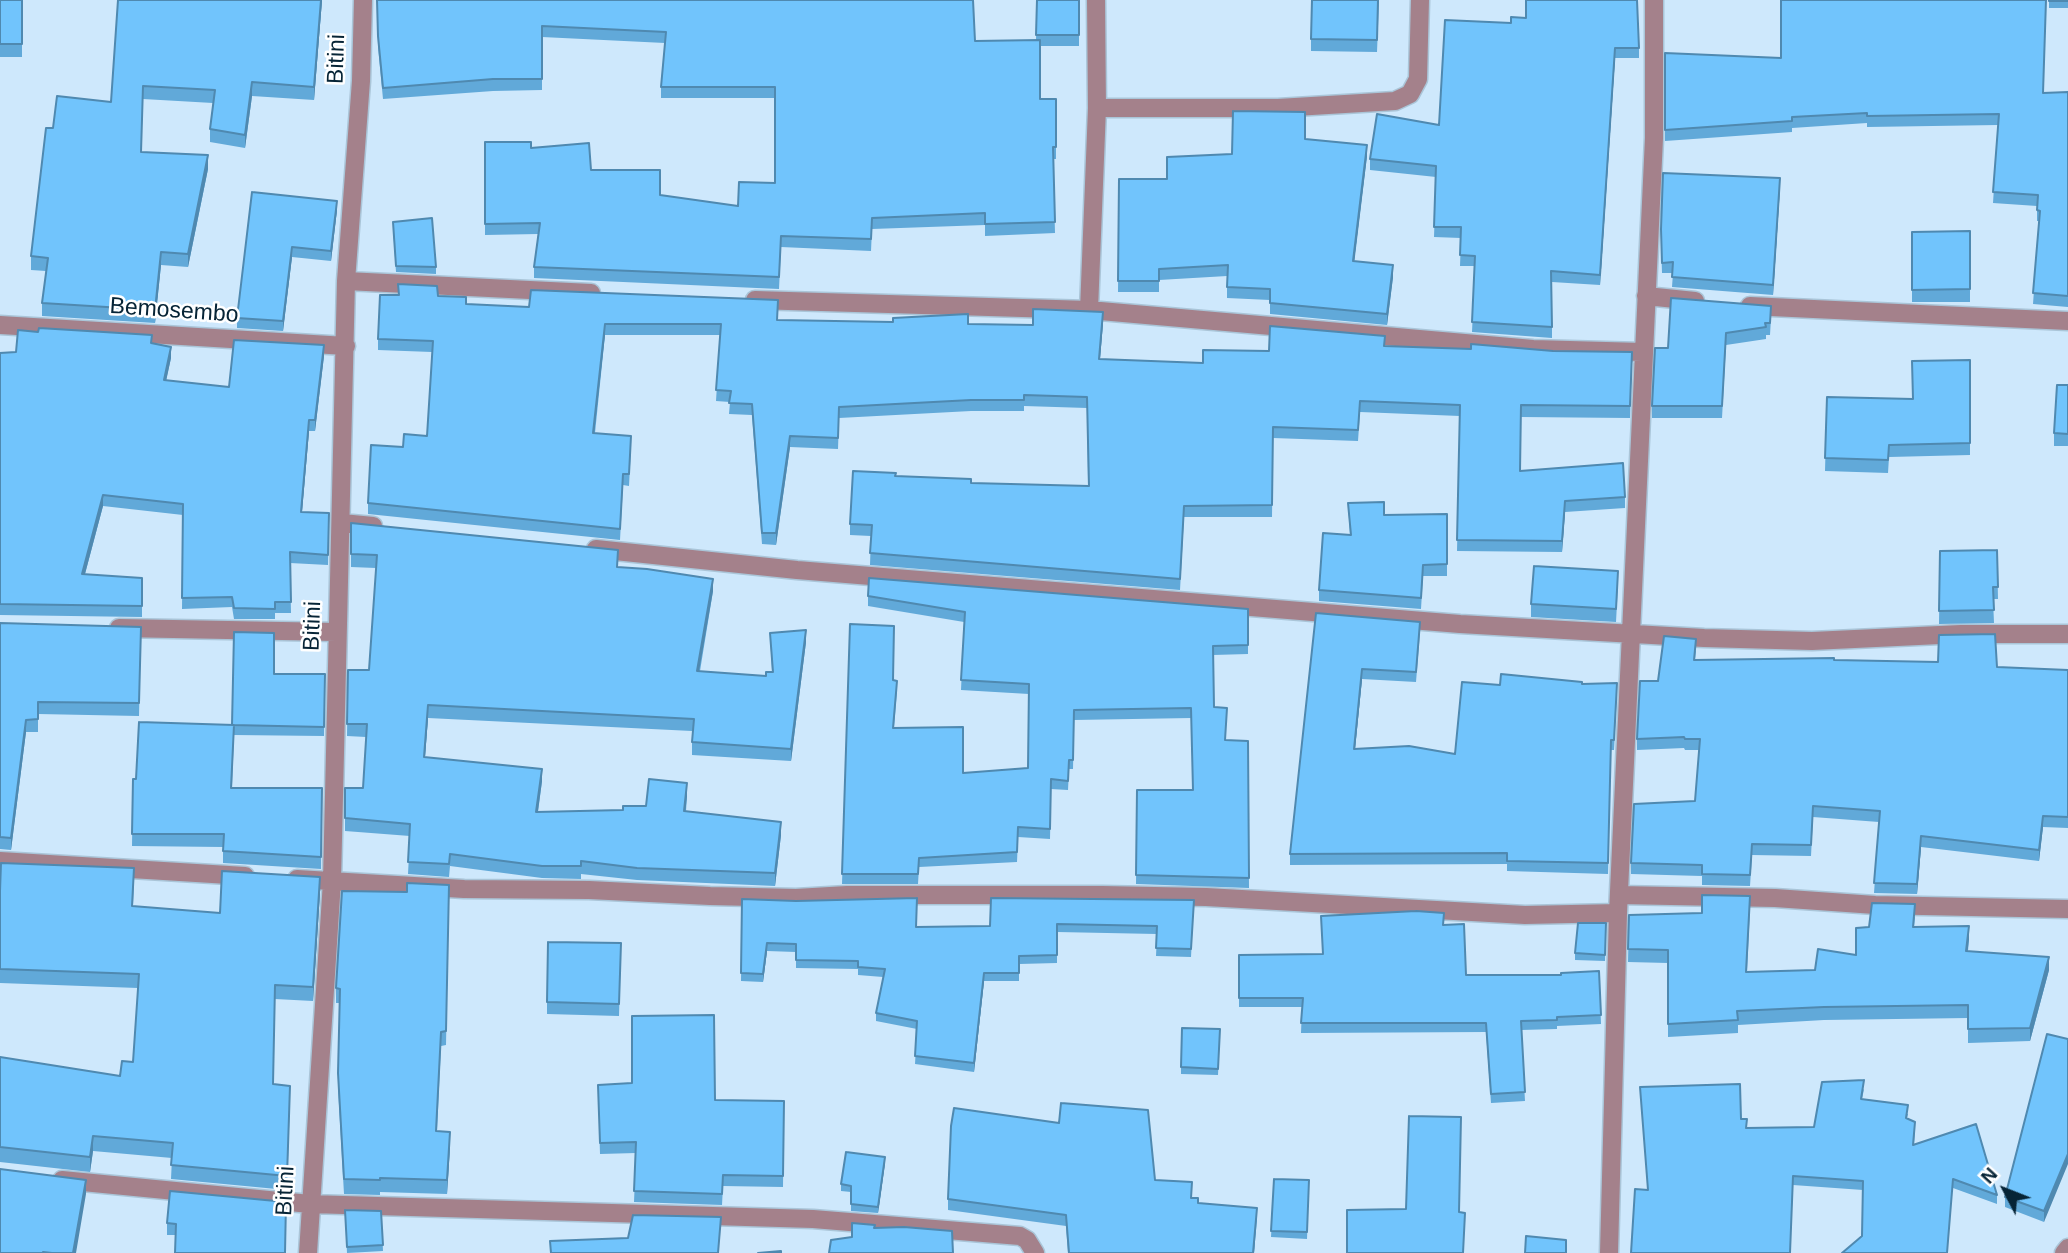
<!DOCTYPE html>
<html>
<head>
<meta charset="utf-8">
<style>
	body { margin:0 }
	#map { position:relative; width:2068px; height:1253px; overflow:hidden; background:#cee8fc; font-family:Arial,sans-serif }
	canvas { display:block }
	.north { position:absolute; left:1970px; top:1155px; width:70px; height:70px; -webkit-text-stroke:5px #fff; paint-order:stroke; rotate:312deg; font-size:19px; font-weight:700; line-height:28px; text-align:center; color:#062436 }
	.north::after { content:''; display:block; margin:auto; width:24px; height:32px; background:#062436; clip-path:polygon(50% 0,100% 100%,50% 72%,0 100%) }
</style>
</head>
<body>
<div id="map">
<canvas width="2068" height="1253"></canvas>
<div class="north">N</div>
</div>
<script>
const ctx = document.querySelector('canvas').getContext('2d');
ctx.lineJoin = 'round';
function shape(rows) {
  const path = new Path2D();
  for (const r of rows) {
    path.moveTo(r[0], r[1]);
    for (let i = 2; i < r.length; i += 2) path.lineTo(r[i], r[i + 1]);
  }
  return path;
}
function stroke(path, color, width, dash) {
  ctx.strokeStyle = color;
  ctx.lineWidth = width;
  ctx.lineCap = dash ? 'butt' : 'round';
  ctx.setLineDash(dash || []);
  ctx.stroke(path);
}
function paint(path, color) {
  ctx.fillStyle = color;
  ctx.fill(path, 'evenodd');
}
function label(font, color, halo, rows, align = 'center') {
  ctx.font = font + ' Arial,sans-serif';
  ctx.lineWidth = 5;
  ctx.setLineDash([]);
  ctx.textBaseline = 'middle';
  ctx.strokeStyle = halo;
  ctx.fillStyle = color;
  for (const [text, x, y, turn = 0] of rows) {
    ctx.save();
    ctx.translate(x, y);
    ctx.rotate((+turn || 0) * Math.PI / 180);
    ctx.textAlign = isNaN(turn) ? turn : align;
    if (halo) ctx.strokeText(text, 0, 0);
    ctx.fillText(text, 0, 0);
    ctx.restore();
  }
}
const minor = shape([
	[1097,108,1278,108,1395,101,1410,94,1418,79,1420,0],
	[346,281,591,293],
	[1646,296,1695,301],
	[755,300,1089,310,1533,349,1642,352],
	[1750,306,2068,321],
	[1089,310,1097,108,1096,0],
	[0,325,346,346],
	[342,523,373,526],
	[596,549,797,570,1460,624,1704,638,1812,641,1961,634,2068,634],
	[119,628,336,632],
	[0,861,245,876],
	[297,879,464,889,589,890,710,896,796,898,847,895,1102,895,1206,897,1525,915,1618,913],
	[1619,895,1775,898,1875,905,2068,909],
	[62,1180,310,1204,813,1219,1020,1236,1027,1240,1035,1253],
	[308,1253,332,881,346,281,361,81,363,0],
	[1609,1253,1618,913,1654,138,1654,0],
	[2064,1253,2068,1248]
]);
stroke(minor, '#aac5d8', 21);
stroke(minor, '#a4818b', 18);
paint(shape([
	[0,0,22,0,22,57,0,57],
	[118,0,322,0,314,100,252,96,245,148,210,142,210,129,213,103,143,99,141,152,208,169,188,267,161,265,155,323,42,316,42,303,46,271,31,270,31,256,53,128,111,102],
	[377,0,975,41,1036,40,1037,0,1079,0,1079,46,1040,46,1040,99,1056,99,1056,159,1053,159,1055,233,985,236,985,225,872,229,871,251,781,247,779,289,534,278,534,267,538,234,485,235,485,142,531,148,660,195,738,206,775,183,775,98,661,98,661,87,665,43,542,37,542,90,493,91,383,99,378,47],
	[1379,0,1377,52,1311,51,1311,39],
	[2049,0,2068,0,2068,8,2049,8],
	[1526,18,1639,48,1639,58,1615,58,1600,285,1552,282,1552,338,1472,332,1475,266,1460,266,1461,238,1434,237,1436,177,1370,170,1370,159,1439,125,1511,23],
	[1665,53,2043,93,2068,92,2068,307,2033,304,2039,221,2037,221,2037,206,1993,203,1998,125,1867,127,1867,123,1792,128,1792,132,1665,141],
	[1305,139,1367,156,1354,261,1393,277,1387,325,1270,314,1270,300,1227,298,1227,276,1159,280,1159,292,1118,292,1119,179,1167,179,1232,154],
	[1780,188,1773,295,1672,287,1673,273,1662,273,1661,240],
	[252,192,337,210,331,261,292,257,283,331,237,328,237,318],
	[393,228,436,267,436,274,396,272],
	[1970,231,1970,302,1912,302,1912,232],
	[398,284,466,304,777,320,968,324,1033,325,1103,323,1100,359,1203,363,1269,351,1385,346,1632,363,1630,418,1521,417,1520,471,1625,497,1625,508,1565,512,1562,552,1457,551,1460,416,1360,412,1358,441,1273,438,1272,517,1184,517,1180,590,870,565,871,536,850,535,850,524,895,476,971,483,1088,486,1087,408,1024,406,1024,411,971,411,839,418,838,449,790,447,776,545,762,544,752,415,729,414,730,402,716,401,720,335,605,335,595,433,631,447,629,486,623,485,620,540,368,514,368,503,403,447,427,436,432,352,378,350,378,339,398,295],
	[1771,318,1770,335,1766,335,1766,339,1726,345,1722,418,1652,418,1652,406,1668,348],
	[152,343,171,358,166,380,229,387,324,356,315,431,309,431,302,512,329,513,328,565,290,563,291,613,275,613,275,619,234,619,232,607,182,609,183,515,103,506,85,574,142,578,142,617,0,615,0,353],
	[1970,360,1970,455,1889,457,1888,473,1825,471,1827,397,1912,399],
	[2068,385,2068,446,2054,446,2054,433],
	[1348,503,1384,515,1447,514,1447,576,1423,576,1421,609,1319,601,1319,590,1350,535],
	[351,523,618,567,713,591,700,671,766,676,772,672,770,633,806,642,791,761,692,755,692,731,428,718,425,757,542,781,538,812,623,810,687,796,686,811,781,835,775,886,637,880,581,874,581,879,542,878,450,866,449,877,408,874,410,836,345,831,345,788,363,788,366,737,347,736,348,670,369,670,376,568,351,567],
	[1997,550,1998,599,1993,599,1994,623,1939,624,1940,551],
	[1618,584,1616,622,1531,617,1531,604],
	[868,596,1248,609,1248,654,1213,655,1214,707,1226,740,1248,741,1249,888,1136,884,1137,790,1193,790,1191,718,1074,720,1073,769,1069,769,1068,790,1051,789,1050,839,1018,837,1017,862,919,867,918,884,842,884,850,624,893,680,897,690,894,728,963,773,1028,768,1029,694,961,690,964,622,868,606],
	[1316,613,1420,632,1416,682,1362,679,1355,749,1455,754,1500,685,1582,684,1617,693,1614,750,1611,750,1608,874,1507,871,1507,864,1290,865,1290,854],
	[0,623,141,627,139,716,38,714,38,732,26,732,11,850,0,849],
	[1696,650,1695,660,1834,660,2068,670,2068,828,2043,827,2039,861,1921,847,1917,894,1874,893,1879,822,1813,817,1811,856,1752,855,1750,886,1702,885,1702,876,1631,874,1631,863,1695,801,1699,750,1685,750,1684,748,1637,750,1637,739,1658,681],
	[274,674,325,674,324,736,234,735,232,788,322,788,321,869,223,863,223,847,132,846,133,779,136,779,232,725],
	[134,883,133,906,220,913,320,892,313,1001,275,999,273,1084,290,1101,287,1190,171,1179,172,1158,93,1151,90,1172,0,1162,0,1057,120,1076,133,1062,138,988,0,983,0,891],
	[449,885,446,1045,441,1046,437,1131,450,1146,447,1194,380,1192,380,1195,344,1194,338,1088,340,1003,336,1003,336,988,407,892],
	[742,899,916,927,990,926,1194,900,1191,957,1156,956,1157,934,1057,932,1057,963,1019,964,1019,981,984,981,974,1072,915,1064,917,1029,876,1021,876,1013,883,977,858,975,858,969,796,968,796,952,767,951,763,982,741,981],
	[1750,909,1747,972,1815,970,1856,955,1869,927,1915,917,1914,927,1969,939,1968,951,2049,970,2030,1041,1968,1043,1968,1018,1824,1020,1738,1025,1738,1033,1668,1037,1668,963,1628,962,1629,915,1702,913],
	[1606,923,1605,961,1575,960,1575,953],
	[1444,925,1466,975,1561,975,1599,971,1601,1024,1557,1026,1557,1029,1521,1030,1525,1101,1491,1103,1486,1032,1301,1033,1302,1007,1239,1007,1239,955,1323,954],
	[621,943,619,1016,547,1014,547,1002],
	[1220,1029,1218,1075,1181,1074,1181,1067],
	[2068,1039,2044,1222,2005,1207,2005,1197],
	[598,1085,715,1100,784,1101,783,1187,723,1186,722,1205,634,1202,636,1153,600,1154],
	[1640,1087,1741,1119,1747,1128,1814,1127,1864,1089,1862,1099,1908,1114,1907,1118,1915,1130,1914,1145,1997,1195,1997,1204,1953,1188,1862,1236,1863,1190,1793,1185,1790,1253,1648,1190],
	[885,1163,878,1213,851,1211,851,1192,841,1191,841,1184],
	[1274,1179,1309,1180,1307,1239,1271,1237],
	[1155,1180,1192,1198,1198,1203,1257,1219,1254,1253,1068,1253,1066,1226,948,1210,948,1199],
	[286,1202,176,1235,167,1235,167,1223],
	[345,1210,381,1211,383,1251,347,1253]
]), '#61a9d9');
paint(shape([
	[321,0,322,0,314,100,314,87],
	[1615,48,1615,58,1600,285,1600,275],
	[252,82,252,96,245,148,245,135],
	[1367,145,1367,156,1353,273,1353,261],
	[208,155,208,169,188,267,188,254],
	[1780,178,1780,188,1773,295,1773,285],
	[337,201,337,210,331,261,331,251],
	[292,247,292,257,283,331,283,321],
	[161,252,161,265,155,323,155,310],
	[1393,265,1393,277,1387,325,1387,314],
	[1103,312,1103,323,1099,370,1099,359],
	[605,324,605,335,593,444,593,433],
	[324,345,324,356,315,431,315,420],
	[171,347,171,358,164,391,164,380],
	[309,420,309,431,301,522,301,512],
	[790,436,790,447,776,545,776,533],
	[103,495,103,506,82,585,82,574],
	[1565,501,1565,512,1562,552,1562,541],
	[713,579,713,591,697,683,697,671],
	[806,630,806,642,791,761,791,749],
	[1362,669,1362,679,1354,760,1354,749],
	[428,705,428,718,424,770,424,757],
	[26,720,26,732,11,850,11,838],
	[542,769,542,781,536,825,536,812],
	[687,783,687,796,684,824,684,811],
	[2043,816,2043,827,2039,861,2039,850],
	[781,822,781,835,775,886,775,873],
	[1921,836,1921,847,1917,894,1917,884],
	[320,877,320,892,313,1001,313,987],
	[1969,926,1969,939,1966,964,1966,951],
	[767,943,767,951,763,982,763,974],
	[2049,957,2049,970,2030,1041,2030,1028],
	[984,973,984,981,974,1072,974,1063],
	[450,1132,450,1146,447,1194,447,1180],
	[93,1136,93,1151,90,1172,90,1157],
	[2068,1154,2068,1164,2044,1222,2044,1211],
	[885,1157,885,1163,878,1213,878,1207],
	[86,1180,86,1194,76,1253,73,1253],
	[1257,1208,1254,1253,1253,1253]
]), '#4f89b0');
const building = shape([
	[0,0,22,0,22,44,0,44,0,0],
	[118,0,321,0,314,87,252,82,245,135,210,129,215,90,143,86,141,152,208,155,188,254,161,252,155,310,42,303,48,258,31,256,46,128,53,128,57,96,111,102,118,0],
	[377,0,973,0,975,41,1040,40,1040,99,1056,99,1056,147,1053,147,1055,222,985,224,985,213,872,218,871,239,781,236,779,277,534,267,540,223,485,224,485,142,531,142,531,148,589,143,591,170,660,170,660,195,738,206,739,182,775,183,775,87,661,87,666,32,542,26,542,79,493,79,383,88,378,36,377,0],
	[1037,0,1079,0,1079,35,1036,35,1037,0],
	[1312,0,1378,0,1377,40,1311,39,1312,0],
	[1526,0,1637,0,1639,48,1615,48,1600,275,1551,271,1552,327,1472,322,1475,256,1460,255,1461,227,1434,227,1436,166,1370,159,1377,114,1439,125,1445,20,1511,23,1511,17,1526,18,1526,0],
	[1781,0,2046,0,2043,93,2068,92,2068,296,2033,293,2040,211,2037,210,2038,195,1993,192,1999,114,1867,116,1867,113,1792,117,1792,121,1665,130,1665,53,1781,58,1781,0],
	[2049,0,2068,0,2068,1,2049,1,2049,0],
	[1233,111,1305,112,1305,139,1367,145,1353,261,1393,265,1387,314,1270,303,1270,289,1227,287,1228,265,1159,269,1159,281,1118,281,1119,179,1167,179,1167,157,1232,154,1233,111],
	[1663,173,1780,178,1773,285,1672,277,1673,262,1662,263,1661,229,1663,173],
	[252,192,337,201,331,251,292,247,283,321,237,318,252,192],
	[432,218,436,267,396,266,393,222,432,218],
	[1970,231,1970,289,1912,290,1912,232,1970,231],
	[398,284,437,286,438,296,466,297,466,304,529,307,531,290,778,300,777,320,893,322,893,318,968,314,968,324,1033,325,1033,309,1103,312,1099,359,1203,363,1203,350,1269,351,1270,326,1385,336,1384,346,1471,349,1471,344,1553,351,1632,352,1630,406,1521,405,1520,471,1623,463,1625,497,1565,501,1562,541,1457,540,1460,405,1360,401,1358,430,1273,427,1272,505,1184,506,1180,579,870,553,872,525,850,524,853,471,896,473,895,476,971,479,971,483,1089,486,1087,397,1024,395,1024,400,971,400,839,407,838,438,790,436,776,533,762,533,752,404,729,403,731,391,716,390,721,324,605,324,593,433,631,436,629,474,623,474,620,529,368,503,371,445,403,447,404,434,427,436,433,341,378,339,380,295,399,295,398,284],
	[1671,298,1771,306,1770,323,1765,323,1766,327,1726,333,1722,406,1652,406,1655,348,1668,348,1671,298],
	[39,328,152,335,151,343,171,347,164,380,229,387,234,340,324,345,315,420,309,420,301,512,329,513,328,555,290,552,291,602,275,602,275,609,234,608,232,597,182,598,183,504,103,495,82,574,142,578,142,606,0,604,0,353,16,352,18,330,38,332,39,328],
	[1970,360,1970,443,1889,445,1888,460,1825,458,1827,397,1913,399,1912,361,1970,360],
	[2057,385,2068,385,2068,434,2054,433,2057,385],
	[1384,502,1384,515,1447,514,1447,564,1423,565,1421,598,1319,590,1323,533,1351,535,1348,503,1384,502],
	[351,523,618,550,617,567,647,569,713,579,697,671,766,676,766,672,773,672,770,633,806,630,791,749,692,742,694,719,428,705,424,757,542,769,536,812,623,810,623,806,646,806,649,779,687,783,684,811,781,822,775,873,637,868,581,861,581,866,542,866,450,854,449,864,408,862,410,824,345,818,345,788,363,788,367,724,347,724,348,670,369,670,377,555,351,554,351,523],
	[1997,550,1998,587,1993,587,1994,610,1939,611,1940,551,1997,550],
	[1534,566,1618,571,1616,609,1531,604,1534,566],
	[869,578,1248,609,1248,645,1213,646,1214,707,1227,708,1225,740,1248,741,1249,878,1136,875,1137,790,1193,790,1191,708,1074,710,1073,760,1069,760,1068,781,1051,779,1050,829,1018,827,1017,852,919,858,918,874,842,874,850,624,894,626,893,680,897,681,893,728,963,727,963,773,1028,768,1029,684,961,680,965,612,868,596,869,578],
	[1316,613,1420,622,1416,672,1362,669,1354,749,1409,746,1455,754,1462,682,1500,685,1501,674,1582,682,1582,684,1617,683,1614,740,1611,740,1608,863,1507,861,1507,853,1290,854,1316,613],
	[0,623,141,627,139,703,38,702,38,719,26,720,11,838,0,837,0,623],
	[234,632,274,633,274,674,325,674,324,727,232,725,234,632],
	[1995,634,1997,667,2068,670,2068,817,2043,816,2039,850,1921,836,1917,884,1874,883,1880,811,1813,806,1811,845,1752,844,1750,875,1702,874,1702,865,1631,863,1634,804,1695,801,1700,739,1685,739,1684,737,1637,739,1640,681,1658,681,1664,636,1696,639,1694,660,1834,658,1834,660,1938,662,1939,635,1995,634],
	[139,722,234,725,231,788,322,788,321,857,223,851,224,834,132,834,133,779,136,779,139,722],
	[1,863,134,868,132,906,220,913,222,871,320,877,313,987,275,985,273,1084,290,1086,287,1176,171,1165,173,1143,93,1136,90,1157,0,1147,0,1057,120,1076,122,1061,133,1062,139,974,0,969,0,891,1,863],
	[407,883,449,885,446,1031,441,1032,436,1131,450,1132,447,1180,380,1178,380,1180,344,1179,338,1073,340,989,336,988,342,891,407,892,407,883],
	[1702,895,1750,896,1746,972,1815,970,1818,949,1856,955,1856,928,1869,927,1872,903,1915,904,1913,927,1969,926,1966,951,2049,957,2030,1028,1968,1029,1968,1005,1824,1007,1737,1011,1738,1020,1668,1024,1668,950,1628,949,1629,915,1702,913,1702,895],
	[917,898,916,927,990,926,991,898,1194,900,1191,949,1156,948,1157,926,1057,924,1057,955,1019,956,1019,973,984,973,974,1063,915,1056,917,1021,876,1013,885,969,858,967,858,961,796,960,796,944,767,943,763,974,741,973,742,899,796,901,917,898],
	[1416,911,1444,913,1443,925,1464,924,1466,975,1561,975,1561,973,1599,971,1601,1015,1557,1017,1557,1020,1521,1021,1525,1092,1491,1094,1486,1023,1301,1023,1303,998,1239,998,1239,955,1323,954,1321,916,1416,911],
	[1578,923,1606,923,1605,955,1575,953,1578,923],
	[548,942,621,943,619,1004,547,1002,548,942],
	[714,1015,715,1100,784,1101,783,1176,723,1175,722,1194,634,1191,636,1142,600,1143,598,1085,632,1083,632,1016,714,1015],
	[1182,1028,1220,1029,1218,1069,1181,1067,1182,1028],
	[2047,1034,2068,1039,2068,1154,2044,1211,2005,1197,2047,1034],
	[1864,1080,1861,1099,1908,1105,1906,1118,1915,1122,1913,1145,1976,1124,1997,1195,1953,1179,1947,1253,1842,1253,1862,1236,1863,1181,1793,1176,1790,1253,1631,1253,1635,1189,1648,1190,1640,1087,1740,1084,1741,1119,1747,1119,1746,1128,1814,1127,1822,1082,1864,1080],
	[1061,1103,1148,1110,1155,1180,1192,1182,1191,1198,1198,1198,1198,1203,1257,1208,1253,1253,1069,1253,1066,1215,948,1199,951,1126,954,1108,1059,1123,1061,1103],
	[1409,1116,1461,1117,1459,1212,1465,1213,1463,1253,1347,1253,1347,1210,1406,1209,1409,1116],
	[846,1152,885,1157,878,1207,851,1204,851,1186,841,1184,846,1152],
	[0,1169,86,1180,73,1253,52,1253,43,1252,43,1253,0,1253,0,1169],
	[1274,1179,1309,1180,1307,1232,1271,1231,1274,1179],
	[170,1191,286,1202,285,1253,175,1253,176,1224,167,1223,170,1191],
	[345,1210,381,1211,383,1245,347,1247,345,1210],
	[633,1215,721,1217,718,1253,551,1253,550,1241,628,1238,633,1215],
	[852,1223,875,1225,874,1228,904,1227,952,1231,953,1253,829,1253,831,1240,852,1237,852,1223],
	[1526,1236,1566,1240,1566,1253,1525,1253,1526,1236],
	[781,1251,781,1253,758,1253,781,1251]
]);
paint(building, '#71c4fc');
stroke(building, '#4f89b0', 2);
label('23px', '#062436', '#fff', [
	["Bitini",337,59,-88],
	["Bemosembo",174,311,4],
	["Bitini",313,626,-88],
	["Bitini",286,1191,-87]
]);
</script>
</body>
</html>
